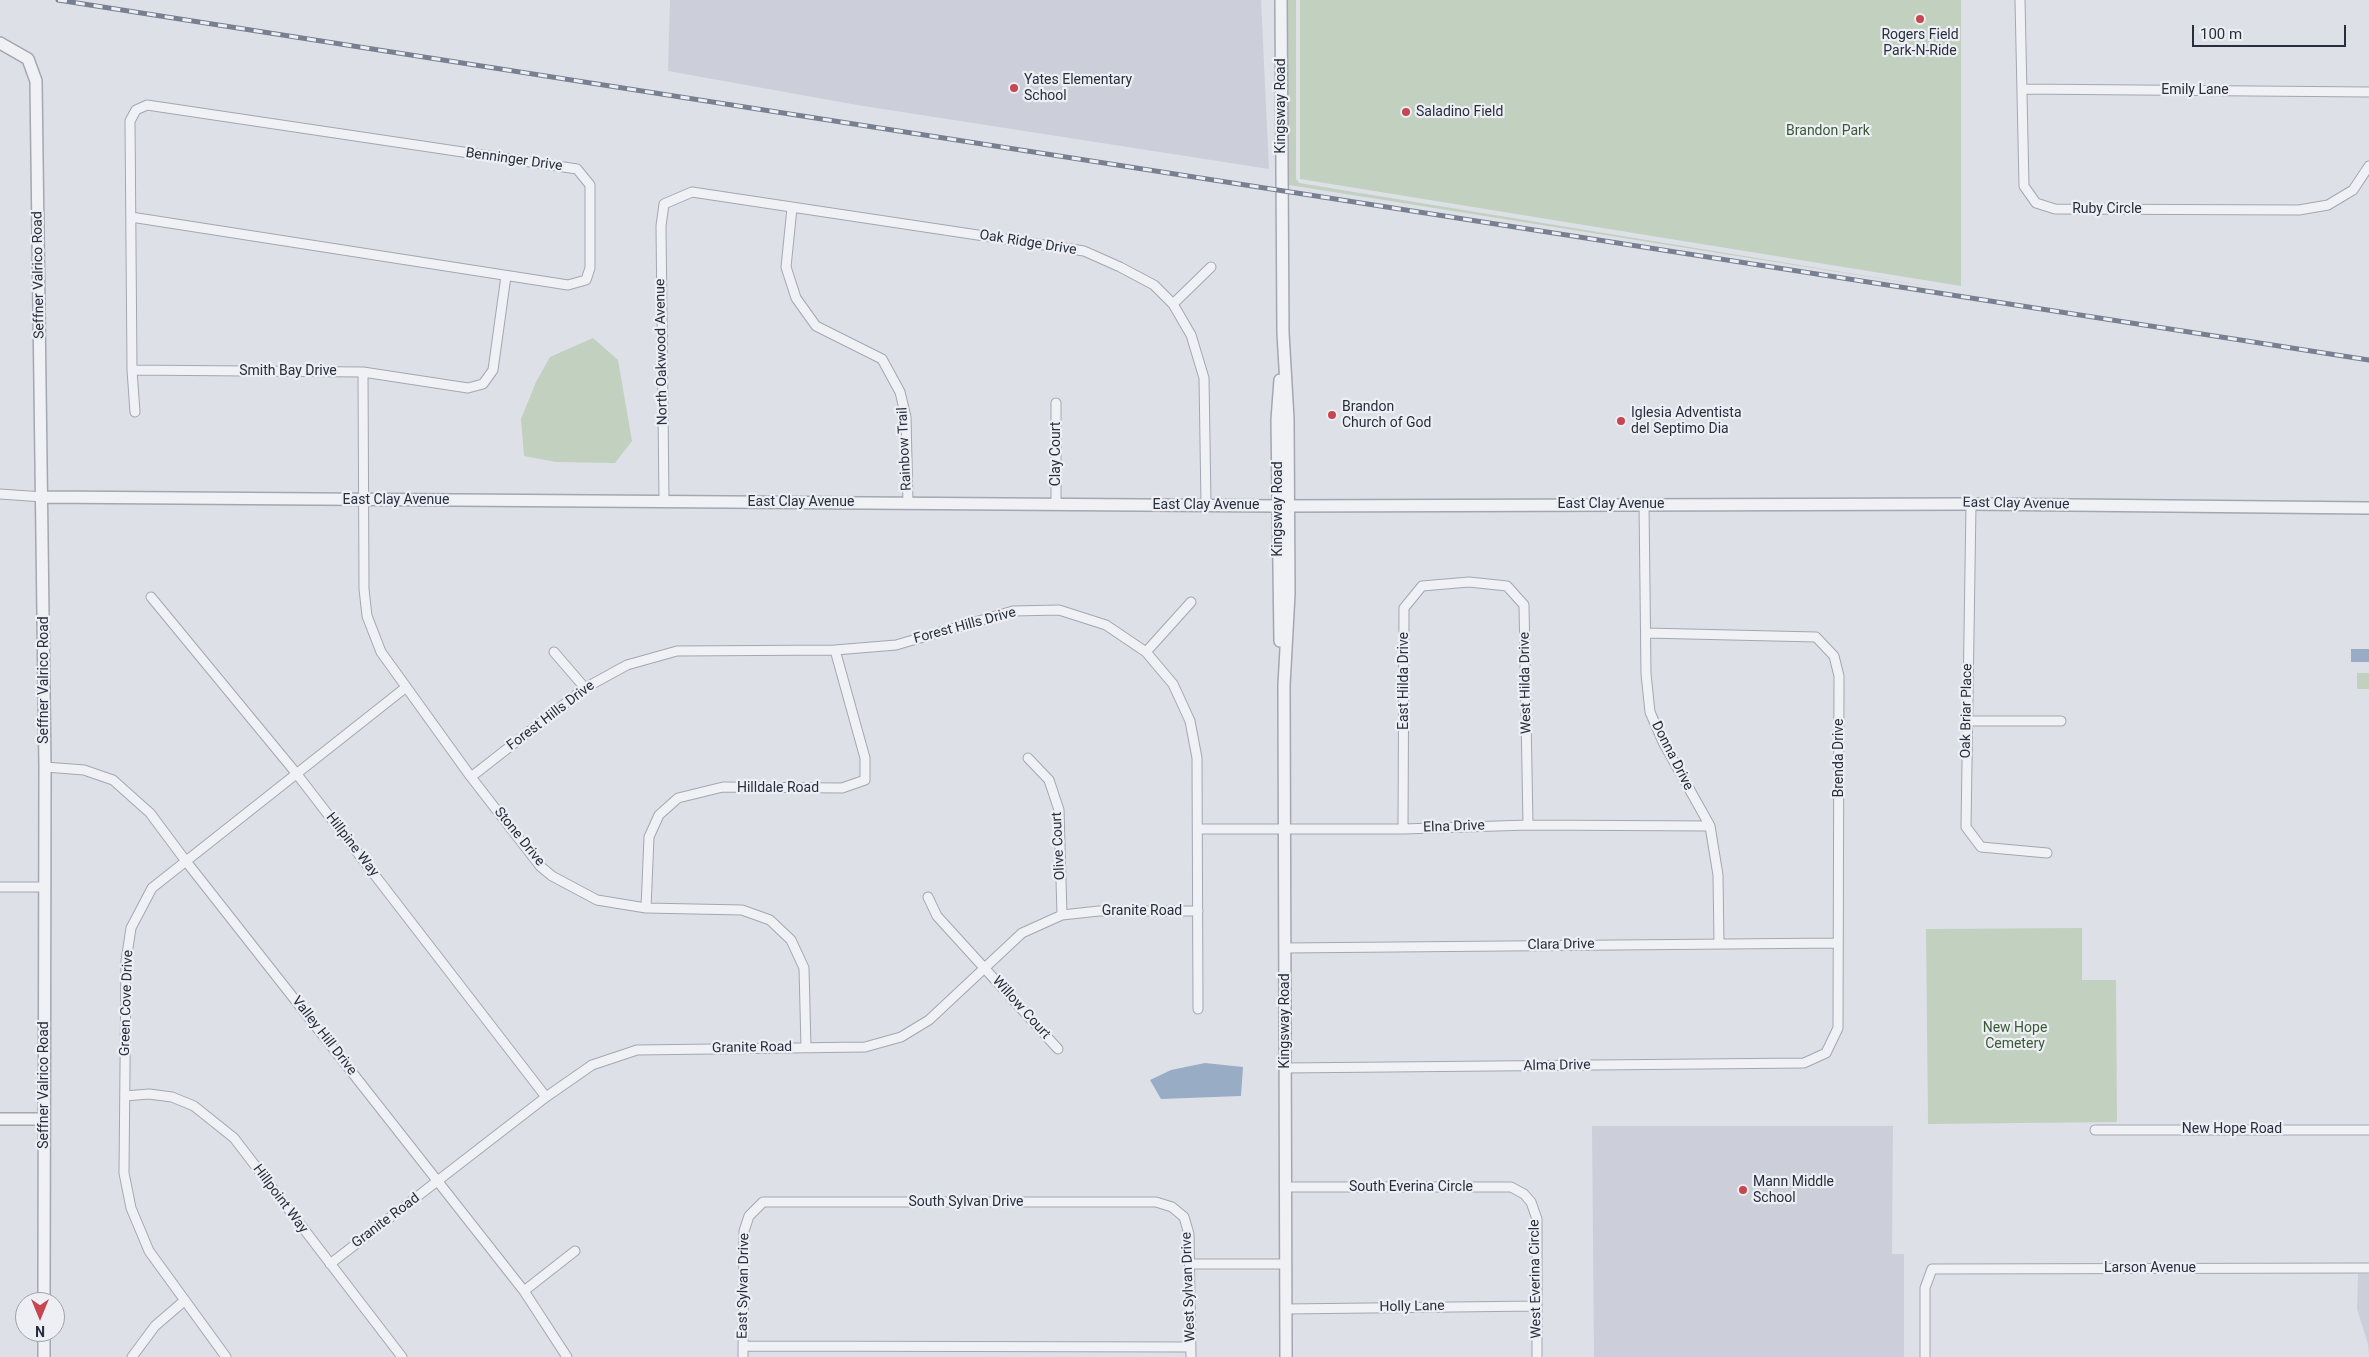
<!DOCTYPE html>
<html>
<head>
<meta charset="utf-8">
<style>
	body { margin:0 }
	#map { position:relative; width:2369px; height:1357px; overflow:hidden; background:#dee0e7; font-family:Roboto,sans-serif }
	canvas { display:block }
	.north { position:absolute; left:15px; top:1292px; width:50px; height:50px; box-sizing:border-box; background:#edeff4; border:1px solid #9ea2ab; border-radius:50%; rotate:180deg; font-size:14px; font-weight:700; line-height:20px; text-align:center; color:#272e3d }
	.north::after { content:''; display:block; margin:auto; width:18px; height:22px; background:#c84650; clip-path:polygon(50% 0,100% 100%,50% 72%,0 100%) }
	.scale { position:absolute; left:2192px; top:25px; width:154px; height:22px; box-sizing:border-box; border:2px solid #272e3d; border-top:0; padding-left:6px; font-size:15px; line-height:18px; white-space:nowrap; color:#272e3d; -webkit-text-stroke:4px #edeff4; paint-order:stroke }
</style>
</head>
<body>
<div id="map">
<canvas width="2369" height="1357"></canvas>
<div class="north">N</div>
<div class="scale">100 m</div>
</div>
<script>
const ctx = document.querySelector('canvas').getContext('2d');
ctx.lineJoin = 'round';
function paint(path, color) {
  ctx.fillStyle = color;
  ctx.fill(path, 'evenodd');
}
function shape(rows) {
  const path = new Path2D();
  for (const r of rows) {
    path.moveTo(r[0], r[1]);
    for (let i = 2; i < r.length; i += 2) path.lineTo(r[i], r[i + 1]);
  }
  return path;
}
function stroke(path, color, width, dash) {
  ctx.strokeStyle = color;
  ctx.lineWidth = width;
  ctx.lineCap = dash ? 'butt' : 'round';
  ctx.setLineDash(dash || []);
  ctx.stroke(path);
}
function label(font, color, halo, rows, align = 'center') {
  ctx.font = font + ' Roboto,sans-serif';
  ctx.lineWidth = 4.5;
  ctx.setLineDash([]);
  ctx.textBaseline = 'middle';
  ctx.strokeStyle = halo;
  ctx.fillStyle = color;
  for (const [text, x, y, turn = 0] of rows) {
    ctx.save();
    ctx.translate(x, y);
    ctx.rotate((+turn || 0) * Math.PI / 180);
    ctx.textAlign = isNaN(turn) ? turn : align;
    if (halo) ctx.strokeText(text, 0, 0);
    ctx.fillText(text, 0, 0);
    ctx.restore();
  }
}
paint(shape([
	[670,0,1261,0,1269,169,857,105,668,71],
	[1592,1126,1893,1126,1892,1254,1904,1254,1904,1357,1594,1357],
	[2358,1274,2369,1274,2369,1357,2368,1344,2357,1309]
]), '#cccfd9');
paint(shape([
	[1286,0,1296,0,1296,179,1299,183,1958,291,1289,185],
	[1300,0,1961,0,1961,286,1300,179],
	[593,338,618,360,632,441,615,463,556,462,524,456,521,419,536,382,550,357],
	[2357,673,2369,673,2369,689,2357,689],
	[2082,928,2082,980,2116,980,2117,1122,1928,1124,1926,929]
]), '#c2d0bf');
paint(shape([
	[2351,649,2369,649,2369,662,2351,662],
	[1205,1063,1243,1067,1241,1096,1161,1099,1150,1080,1171,1070]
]), '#99acc6');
const minor = shape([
	[2020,0,2024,186,2036,203,2055,209,2299,210,2328,205,2353,190,2369,166],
	[2022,89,2369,92],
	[792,208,786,267,796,298,816,326,882,359,900,392,906,417,908,503],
	[131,217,568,285,586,280,590,268,590,185,577,169,147,105,136,110,130,121,132,370,135,412],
	[1173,304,1211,267],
	[132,370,363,372,468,388,483,384,493,370,506,276],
	[363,372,364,589,367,616,381,652,471,777,540,866,552,876,597,900,646,908,742,910,770,920,791,940,804,968,806,1048],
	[1056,403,1056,504],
	[0,494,43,497],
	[664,501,661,226,664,204,692,192,1084,251,1120,267,1154,285,1173,304,1191,335,1204,378,1206,505],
	[1644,503,1646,674,1650,712,1663,742,1710,826,1718,875,1719,944],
	[1971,504,1966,827,1981,847,2047,853],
	[151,597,296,773,546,1097],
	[554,652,585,688],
	[1146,652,1191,602],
	[1967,721,2061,721],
	[1028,758,1049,780,1059,810,1062,915],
	[45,767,84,770,113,780,150,813,185,860,524,1291,567,1357],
	[471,777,585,688,627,665,677,651,835,650,896,645,1013,611,1059,610,1106,625,1146,652,1173,684,1190,721,1197,758,1198,1009],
	[1198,829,1403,829,1528,825,1710,826],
	[1403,829,1404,608,1422,586,1469,582,1507,586,1524,605,1528,825],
	[0,887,45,887],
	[928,897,937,916,1058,1049],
	[646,908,649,837,659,815,678,798,723,787,842,788,865,780,865,758,835,650],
	[1285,948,1838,943],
	[1285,1068,1804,1063,1826,1053,1838,1028,1839,676,1834,656,1816,637,1646,633],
	[125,1096,149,1094,172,1097,194,1106,234,1138,402,1357],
	[2095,1130,2369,1130],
	[1286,1187,1511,1187,1524,1194,1531,1202,1537,1219,1537,1357],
	[330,1264,546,1097,592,1065,637,1050,865,1047,901,1037,929,1020,1022,933,1062,915,1099,911,1198,911],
	[1190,1264,1286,1264],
	[524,1291,575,1251],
	[1286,1309,1537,1306],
	[743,1346,1191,1347],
	[132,1357,155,1326,184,1301],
	[226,1357,149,1251,131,1208,124,1173,126,961,131,928,152,888,405,688],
	[743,1357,744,1231,749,1216,763,1202,1156,1202,1172,1207,1184,1217,1189,1234,1191,1357],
	[1925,1357,1925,1288,1932,1269,2369,1268]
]);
const tertiary = shape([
	[1281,0,1283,333,1288,419,1289,594,1284,685,1286,1357],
	[0,43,28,59,36,81,45,767,44,1302],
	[1280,380,1277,420,1280,641],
	[43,497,1278,506,1971,504,2369,508],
	[0,1119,44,1119],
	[44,1357,44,1332]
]);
stroke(minor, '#a3a7b1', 11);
stroke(tertiary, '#a3a7b1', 14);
stroke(minor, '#f0f1f5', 9);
stroke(tertiary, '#f0f1f5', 11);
const rail = shape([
	[58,0,2369,360]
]);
stroke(rail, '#787f90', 5);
stroke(rail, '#edeff4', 3, [9]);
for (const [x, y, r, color] of [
	[1920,19,5,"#c84650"],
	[1014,88,5,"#c84650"],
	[1406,112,5,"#c84650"],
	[1332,415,5,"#c84650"],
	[1621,421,5,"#c84650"],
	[1743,1190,5,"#c84650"]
]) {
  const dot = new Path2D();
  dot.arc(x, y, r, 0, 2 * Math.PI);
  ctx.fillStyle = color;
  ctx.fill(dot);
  stroke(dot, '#edeff4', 2);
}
label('14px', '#272e3d', '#edeff4', [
	["Rogers Field",1920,35,"center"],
	["Park-N-Ride",1920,51,"center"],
	["Yates Elementary",1024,80],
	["School",1024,96],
	["Saladino Field",1416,112],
	["Brandon",1342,407],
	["Church of God",1342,423],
	["Iglesia Adventista",1631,413],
	["del Septimo Dia",1631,429],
	["Mann Middle",1753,1182],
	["School",1753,1198]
], 'left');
label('14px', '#272e3d', '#edeff4', [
	["Emily Lane",2195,90],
	["Kingsway Road",1281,106,-90],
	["Benninger Drive",514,160,8],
	["Ruby Circle",2107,209],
	["Oak Ridge Drive",1028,243,9],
	["Seffner Valrico Road",39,275,-91],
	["North Oakwood Avenue",662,352,-91],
	["Smith Bay Drive",288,371],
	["Rainbow Trail",905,449,-93],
	["Clay Court",1056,454,-90],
	["East Clay Avenue",396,500],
	["East Clay Avenue",801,502],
	["East Clay Avenue",1611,504],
	["East Clay Avenue",2016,504,1],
	["East Clay Avenue",1206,505],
	["Kingsway Road",1278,509,-90],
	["Forest Hills Drive",965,626,-15],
	["Seffner Valrico Road",44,680,-90],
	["East Hilda Drive",1404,681,-90],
	["West Hilda Drive",1526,683,-91],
	["Oak Briar Place",1967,711,-89],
	["Forest Hills Drive",551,716,-37],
	["Donna Drive",1672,756,63],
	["Brenda Drive",1839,758,-90],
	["Hilldale Road",778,788],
	["Elna Drive",1454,827,-2],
	["Stone Drive",519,837,51],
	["Hillpine Way",352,845,52],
	["Olive Court",1059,846,-93],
	["Granite Road",1142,911],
	["Clara Drive",1561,945,-1],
	["Green Cove Drive",127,1003,-88],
	["Willow Court",1021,1008,48],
	["Kingsway Road",1285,1021,-90],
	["Valley Hill Drive",324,1036,52],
	["Granite Road",752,1048,-1],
	["Alma Drive",1557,1066,-1],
	["Seffner Valrico Road",44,1085,-90],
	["New Hope Road",2232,1129],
	["South Everina Circle",1411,1187],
	["Hillpoint Way",280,1199,53],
	["South Sylvan Drive",966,1202],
	["Granite Road",386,1221,-37],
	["Larson Avenue",2150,1268],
	["West Everina Circle",1536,1279,-91],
	["East Sylvan Drive",744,1286,-89],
	["West Sylvan Drive",1189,1287,-92],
	["Holly Lane",1412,1307,-1]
]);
label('14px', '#395835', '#edeff4', [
	["Brandon Park",1828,131],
	["New Hope",2015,1028],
	["Cemetery",2015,1044]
]);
</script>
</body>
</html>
